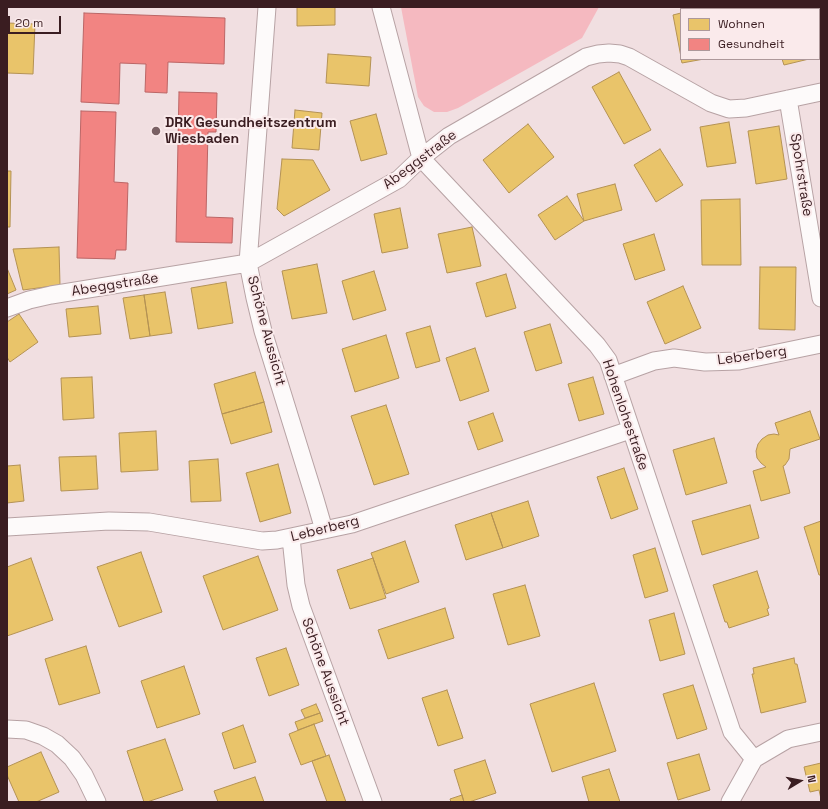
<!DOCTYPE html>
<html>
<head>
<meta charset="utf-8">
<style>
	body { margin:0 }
	#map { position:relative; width:828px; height:809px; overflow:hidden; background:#f1dfe1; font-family:"Space Grotesk",sans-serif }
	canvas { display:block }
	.frame { position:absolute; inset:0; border:8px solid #3a1d21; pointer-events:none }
	.legend { position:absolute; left:680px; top:8px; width:140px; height:52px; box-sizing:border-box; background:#faeaeb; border:1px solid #ad989a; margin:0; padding:5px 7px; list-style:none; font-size:12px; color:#3a1d21 }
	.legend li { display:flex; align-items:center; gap:8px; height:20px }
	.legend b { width:20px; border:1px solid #ad989a }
	.north { position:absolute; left:780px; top:761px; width:40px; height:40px; -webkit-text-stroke:3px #faeaeb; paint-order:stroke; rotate:80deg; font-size:11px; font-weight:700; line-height:16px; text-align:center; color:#3a1d21 }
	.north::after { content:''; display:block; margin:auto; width:14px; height:18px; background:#3a1d21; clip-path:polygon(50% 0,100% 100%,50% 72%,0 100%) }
	.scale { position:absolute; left:8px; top:16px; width:53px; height:18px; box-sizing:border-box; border:2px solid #3a1d21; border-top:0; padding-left:5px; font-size:12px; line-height:14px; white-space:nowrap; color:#3a1d21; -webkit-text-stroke:3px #faeaeb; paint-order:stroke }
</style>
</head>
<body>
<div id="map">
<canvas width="828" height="809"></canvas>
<div class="frame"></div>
<ul class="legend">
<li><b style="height:11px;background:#e9c46a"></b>Wohnen</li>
<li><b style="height:11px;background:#f28482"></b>Gesundheit</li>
</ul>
<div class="north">N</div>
<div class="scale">20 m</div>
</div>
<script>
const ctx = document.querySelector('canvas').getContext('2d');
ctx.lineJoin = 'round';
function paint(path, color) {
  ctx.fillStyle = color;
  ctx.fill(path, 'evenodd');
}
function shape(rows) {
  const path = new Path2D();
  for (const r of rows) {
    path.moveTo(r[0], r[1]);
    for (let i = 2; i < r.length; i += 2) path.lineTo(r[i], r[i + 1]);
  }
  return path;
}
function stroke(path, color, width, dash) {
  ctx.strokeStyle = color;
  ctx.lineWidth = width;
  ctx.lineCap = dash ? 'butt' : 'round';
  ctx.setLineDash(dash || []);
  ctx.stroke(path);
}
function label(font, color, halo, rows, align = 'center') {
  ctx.font = font + ' "Space Grotesk",sans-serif';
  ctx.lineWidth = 4;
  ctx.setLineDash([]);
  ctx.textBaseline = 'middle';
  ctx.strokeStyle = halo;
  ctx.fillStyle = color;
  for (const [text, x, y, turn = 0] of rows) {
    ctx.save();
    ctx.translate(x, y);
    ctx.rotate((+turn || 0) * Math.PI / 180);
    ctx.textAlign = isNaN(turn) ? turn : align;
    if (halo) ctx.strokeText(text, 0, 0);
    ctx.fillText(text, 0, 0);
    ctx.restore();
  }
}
paint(shape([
	[401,7,599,7,582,38,458,108,447,112,434,112,424,106,418,97]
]), '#f5b9c0');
const homes = shape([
	[297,7,335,7,335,25,297,26,297,7],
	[681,13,681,57,673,15,681,13],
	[819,20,821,27,821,56,819,57,819,20],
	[7,23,35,24,33,74,7,73,7,23],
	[328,54,371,57,369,86,326,83,328,54],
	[681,59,704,59,682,63,681,59],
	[782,59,809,59,784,65,782,59],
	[619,72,651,130,624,144,592,87,619,72],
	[295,110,322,113,319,150,292,148,295,110],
	[376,114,387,154,361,161,350,121,376,114],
	[729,122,736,163,707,167,700,127,729,122],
	[528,124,554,157,509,193,483,160,528,124],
	[779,126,787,179,756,184,748,131,779,126],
	[660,149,683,185,656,202,634,165,660,149],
	[282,159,313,160,330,190,284,216,277,209,282,159],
	[7,171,11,171,10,227,7,227,7,171],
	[615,184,622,210,584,221,577,194,615,184],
	[567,196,584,221,555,240,538,215,567,196],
	[740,199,741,265,702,265,701,200,740,199],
	[400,208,408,248,382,253,374,214,400,208],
	[472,227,481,266,447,273,438,234,472,227],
	[654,234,665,270,635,280,623,244,654,234],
	[59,247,60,285,23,290,13,249,59,247],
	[317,264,327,313,292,319,282,271,317,264],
	[760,267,796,267,795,330,759,329,760,267],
	[7,268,16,290,7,294,7,268],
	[374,271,386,310,353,320,342,281,374,271],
	[506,274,516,308,486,317,476,283,506,274],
	[226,282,233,323,198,329,191,288,226,282],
	[683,286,701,328,665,344,647,302,683,286],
	[165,292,172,333,150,336,144,295,165,292],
	[144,295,150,336,130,339,123,298,144,295],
	[98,306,101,334,69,337,66,309,98,306],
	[19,314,38,342,10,362,7,357,7,322,19,314],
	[550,324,562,363,536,371,524,332,550,324],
	[430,326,440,361,416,368,406,333,430,326],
	[386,335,399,378,355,392,342,349,386,335],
	[475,348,489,391,460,401,446,358,475,348],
	[255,372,264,402,222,414,214,384,255,372],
	[92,377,94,418,63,420,61,378,92,377],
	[593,377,604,414,579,421,568,384,593,377],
	[264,402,272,432,231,444,222,414,264,402],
	[386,405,409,474,374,485,351,416,386,405],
	[810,411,820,439,790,449,789,459,785,465,783,466,790,493,761,501,753,471,766,467,761,463,757,458,756,451,758,444,762,439,768,435,774,434,779,435,775,423,810,411],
	[493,413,503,441,478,450,468,422,493,413],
	[156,431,158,470,121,472,119,433,156,431],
	[714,438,727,483,686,495,673,450,714,438],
	[96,456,98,489,61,491,59,457,96,456],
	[218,459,221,501,191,502,189,461,218,459],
	[278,464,291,513,260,522,246,473,278,464],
	[20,465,24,501,7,503,7,466,20,465],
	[624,468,638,509,611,519,597,477,624,468],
	[528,501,539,536,503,548,491,513,528,501],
	[750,505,759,538,702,555,692,521,750,505],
	[491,513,503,548,466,560,455,525,491,513],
	[821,521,821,575,819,575,804,527,821,521],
	[405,541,419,582,386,594,371,553,405,541],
	[655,548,668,591,645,598,633,555,655,548],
	[141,552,162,612,119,627,97,567,141,552],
	[258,556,278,610,223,630,203,576,258,556],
	[31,558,53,620,7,636,7,567,31,558],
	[373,558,386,598,350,609,337,570,373,558],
	[757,571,769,608,767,609,769,615,729,628,727,622,725,622,713,585,757,571],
	[525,585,540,636,508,645,493,594,525,585],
	[445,608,454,638,388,659,378,630,445,608],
	[674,613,685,654,660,661,649,620,674,613],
	[86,646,100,693,59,705,45,659,86,646],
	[286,648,299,685,269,696,256,658,286,648],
	[794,658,795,664,797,664,806,702,761,713,752,674,754,674,753,668,794,658],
	[184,666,200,714,157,728,141,681,184,666],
	[594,683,616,751,552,772,530,704,594,683],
	[693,685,707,729,677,739,663,694,693,685],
	[447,690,463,738,438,746,422,698,447,690],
	[316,704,320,713,305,718,301,710,316,704],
	[320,713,323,721,298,730,295,722,320,713],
	[314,724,326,756,301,765,289,734,314,724],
	[243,725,256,762,234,769,222,733,243,725],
	[165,739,183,790,147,802,144,802,127,751,165,739],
	[41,752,59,792,36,802,19,802,7,775,7,767,41,752],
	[699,754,710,790,678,800,667,763,699,754],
	[329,755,346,802,327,802,312,761,329,755],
	[485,760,496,793,469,802,464,802,454,770,485,760],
	[821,763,821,799,819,790,810,792,804,767,821,763],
	[609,769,620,802,589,802,582,777,609,769],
	[255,777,264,802,218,802,214,791,255,777],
	[462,795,464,802,451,802,450,799,462,795]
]);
paint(homes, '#e9c46a');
stroke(homes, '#b49254', 1);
const health = shape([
	[84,13,225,18,224,64,168,62,167,93,145,92,146,64,120,63,119,104,81,102,84,13],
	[179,92,217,93,216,132,208,132,206,217,233,218,232,243,176,242,179,92],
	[81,111,116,112,114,182,128,183,126,250,116,250,115,259,77,258,81,111]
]);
paint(health, '#f28482');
stroke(health, '#bb6565', 1);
const minor = shape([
	[267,7,248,263,255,298,263,331,315,499,324,530],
	[381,7,421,158,597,345,608,360,732,732,754,759],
	[788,99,821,298],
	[7,308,29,300,51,295,248,263,399,179,421,158,449,136,586,57,598,54,609,53,620,54,629,57,711,103,729,109,746,108,821,92],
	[613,376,654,361,674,358,705,362,739,361,821,344],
	[7,527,109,521,149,522,262,541,277,540,352,524,630,430],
	[291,538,296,585,301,606,373,802],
	[7,729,26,730,43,736,57,744,72,758,84,775,97,802],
	[730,802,754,759,788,739,821,732]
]);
stroke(minor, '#b7a2a4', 19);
stroke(minor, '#fdfafa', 17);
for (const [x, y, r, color] of [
	[156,131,5,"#7a6164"]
]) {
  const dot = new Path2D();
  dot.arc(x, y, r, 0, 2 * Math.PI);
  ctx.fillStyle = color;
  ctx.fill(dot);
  stroke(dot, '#faeaeb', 1.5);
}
label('bold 14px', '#3a1d21', '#faeaeb', [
	["DRK Gesundheitszentrum",165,123],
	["Wiesbaden",165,139]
], 'left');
label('14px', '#3a1d21', '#faeaeb', [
	["Abeggstraße",420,160,-37],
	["Spohrstraße",801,175,81],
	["Abeggstraße",115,285,-9],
	["Schöne Aussicht",266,331,75],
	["Leberberg",752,356,-8],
	["Hohenlohestraße",625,415,71],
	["Leberberg",325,529,-14],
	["Schöne Aussicht",325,672,70]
]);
</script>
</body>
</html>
